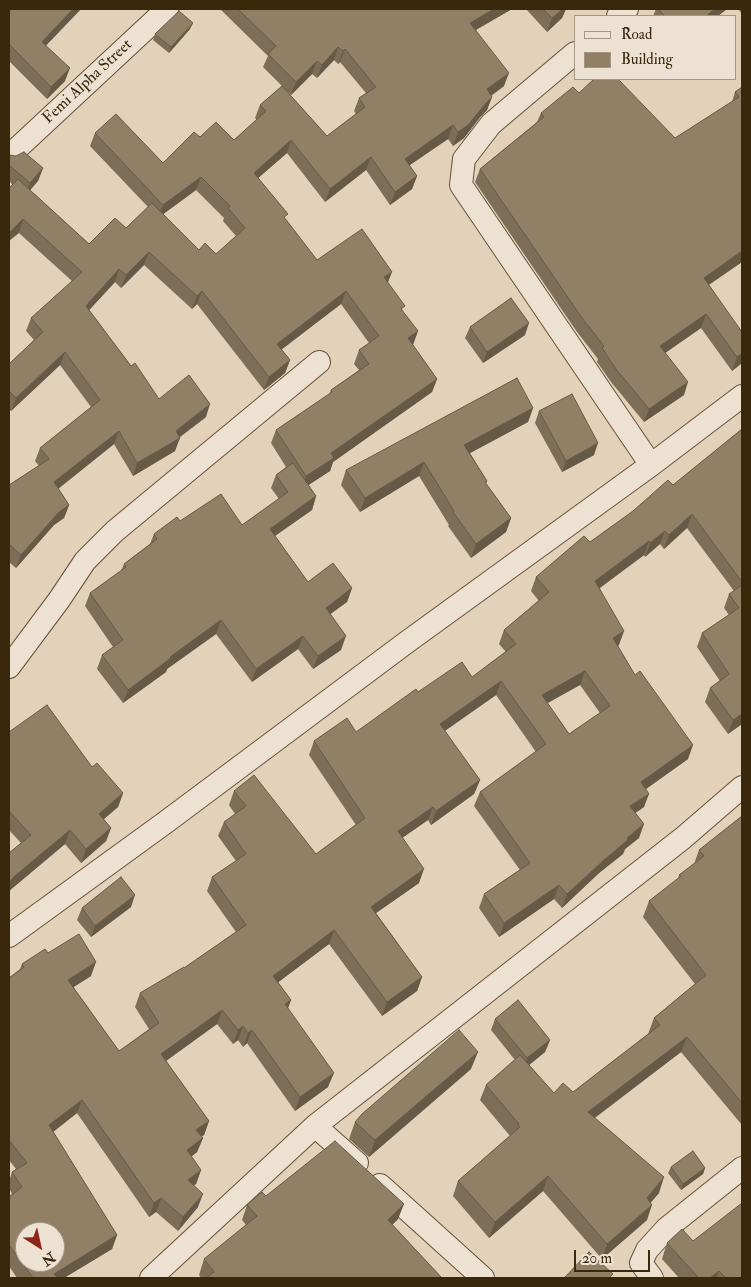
<!DOCTYPE html>
<html>
<head>
<meta charset="utf-8">
<style>
	body { margin:0 }
	#map { position:relative; width:751px; height:1287px; overflow:hidden; background:#e3d1b9; font-family:"IM FELL Double Pica",serif }
	canvas { display:block }
	.frame { position:absolute; inset:0; border:10px solid #3a280d; pointer-events:none }
	.legend { position:absolute; left:574px; top:15px; width:162px; height:65px; box-sizing:border-box; background:#ede1d2; border:1px solid #a59783; margin:0; padding:6px 9px; list-style:none; font-size:15px; color:#3a280d }
	.legend li { display:flex; align-items:center; gap:10px; height:25px }
	.legend b { width:25px; border:1px solid #a59783 }
	.north { position:absolute; left:15px; top:1222px; width:50px; height:50px; box-sizing:border-box; background:#ede1d2; border:1px solid #a59783; border-radius:50%; rotate:145deg; font-size:14px; font-weight:700; line-height:20px; text-align:center; color:#3a280d }
	.north::after { content:''; display:block; margin:auto; width:18px; height:22px; background:#8f2418; clip-path:polygon(50% 0,100% 100%,50% 72%,0 100%) }
	.scale { position:absolute; left:574px; top:1250px; width:76px; height:22px; box-sizing:border-box; border:2px solid #3a280d; border-top:0; padding-left:6px; font-size:15px; line-height:18px; white-space:nowrap; color:#3a280d; -webkit-text-stroke:4px #ede1d2; paint-order:stroke }
</style>
</head>
<body>
<div id="map">
<canvas width="751" height="1287"></canvas>
<div class="frame"></div>
<ul class="legend">
<li><b style="height:6px;background:#ede1d2"></b>Road</li>
<li><b style="height:14px;background:#928066"></b>Building</li>
</ul>
<div class="north">N</div>
<div class="scale">20 m</div>
</div>
<script>
const ctx = document.querySelector('canvas').getContext('2d');
ctx.lineJoin = 'round';
function shape(rows) {
  const path = new Path2D();
  for (const r of rows) {
    path.moveTo(r[0], r[1]);
    for (let i = 2; i < r.length; i += 2) path.lineTo(r[i], r[i + 1]);
  }
  return path;
}
function stroke(path, color, width, dash) {
  ctx.strokeStyle = color;
  ctx.lineWidth = width;
  ctx.lineCap = dash ? 'butt' : 'round';
  ctx.setLineDash(dash || []);
  ctx.stroke(path);
}
function paint(path, color) {
  ctx.fillStyle = color;
  ctx.fill(path, 'evenodd');
}
function label(font, color, halo, rows, align = 'center') {
  ctx.font = font + ' "IM FELL Double Pica",serif';
  ctx.lineWidth = 4;
  ctx.setLineDash([]);
  ctx.textBaseline = 'middle';
  ctx.strokeStyle = halo;
  ctx.fillStyle = color;
  for (const [text, x, y, turn = 0] of rows) {
    ctx.save();
    ctx.translate(x, y);
    ctx.rotate((+turn || 0) * Math.PI / 180);
    ctx.textAlign = isNaN(turn) ? turn : align;
    if (halo) ctx.strokeText(text, 0, 0);
    ctx.fillText(text, 0, 0);
    ctx.restore();
  }
}
const minor = shape([
	[618,16,627,9],
	[575,53,491,124,464,159,461,185,651,465],
	[9,156,167,9],
	[9,667,59,600,85,561,115,531,319,362],
	[9,936,166,822,407,642,651,465,742,396],
	[315,1126,357,1163],
	[380,1185,483,1278],
	[151,1278,315,1126,683,838,742,787],
	[652,1278,641,1263,647,1250,667,1228,742,1168]
]);
stroke(minor, '#645238', 24);
stroke(minor, '#ede1d2', 22);
paint(shape([
	[9,9,81,9,46,45,65,81,47,99,9,61],
	[220,9,512,9,476,30,504,86,491,96,492,97,487,110,481,116,464,138,453,146,448,139,409,165,417,176,412,189,390,205,366,170,325,202,287,153,258,178,286,220,317,260,388,283,403,311,418,331,413,345,437,379,432,392,333,462,330,471,308,485,316,496,312,510,275,536,308,582,352,588,347,602,330,614,341,650,313,669,298,649,252,682,216,634,167,669,166,672,123,703,97,669,102,655,113,647,85,606,90,593,121,571,124,564,150,544,154,534,180,521,242,525,279,499,271,488,276,475,286,467,271,443,276,430,329,395,331,390,359,370,354,364,359,350,369,343,341,304,281,349,290,360,285,373,264,390,197,304,192,309,144,265,121,288,115,282,89,310,131,366,159,399,206,417,179,438,175,451,133,476,114,444,58,489,69,505,64,518,54,525,16,568,9,562,9,485,39,466,35,461,40,448,91,407,60,365,11,411,9,409,9,364,34,340,26,331,31,318,72,281,19,233,12,184,9,181,9,155,43,168,38,181,30,190,89,244,126,228,148,207,90,146,95,133,163,163,200,137,234,140,257,120,255,118,260,105,282,86,263,67,268,56],
	[334,60,338,64,340,62,366,93,359,98,354,111,356,114,327,136,284,88,291,95,312,74,317,78],
	[196,190,224,218,223,221,236,236,216,254,199,250,163,214],
	[526,9,566,9,562,18,547,32],
	[656,9,727,9,718,16,653,16],
	[738,9,742,9,742,14],
	[190,29,169,53,153,40,155,34],
	[742,87,742,262,709,285,742,363,732,371,701,328,665,353,684,395,644,422,611,382,597,362,598,359,577,332,475,182,480,169,537,122,541,113,579,93,675,138,732,102,735,92],
	[470,327,525,335,483,363,465,338],
	[533,408,528,422,470,453,487,481,486,484,511,518,506,532,471,558,448,526,449,525,419,476,360,512,341,485,346,470],
	[539,411,594,455,562,472,535,423],
	[742,429,742,724,728,734,705,702,710,688,720,681,697,647,702,633,729,615,724,608,729,594,734,591,687,528,664,549,660,544,645,557,644,555,600,588,619,645,618,646,635,675,688,759,646,789,644,807,635,813,639,838,625,849,623,854,599,873,562,908,554,899,499,937,479,908,484,894,520,870,474,806,480,792,536,752,496,695,444,731,480,780,474,794,431,825,428,820,402,838,419,883,376,913,422,977,417,991,382,1016,329,944,278,982,291,1000,288,1008,328,1087,295,1111,247,1043,243,1047,238,1040,233,1044,217,1024,166,1061,209,1121,204,1135,201,1136,203,1138,197,1152,191,1157,201,1170,196,1184,194,1185,198,1207,178,1231,156,1212,149,1217,77,1113,53,1132,117,1235,112,1249,64,1278,17,1278,9,1266,9,1197,12,1194,9,1188,9,1181,12,1172,16,1169,9,1160,9,978,20,969,22,964,48,953,91,976,73,987,119,1051,149,1029,135,1007,140,993,184,968,236,932,207,891,212,877,236,861,218,836,224,822,235,814,229,805,234,791,316,854,356,825,309,755,314,741,356,732,418,692,472,677,506,652,499,644,504,630,539,601,531,591,536,577,590,542,673,485],
	[580,685,600,713,569,734,547,703],
	[9,732,92,767,123,793,118,807,104,819,111,828,106,841,81,863,65,844,9,891,9,853,21,843,9,830],
	[742,816,742,1125,681,1052,595,1118,659,1193,650,1203,647,1220,602,1259,543,1191,489,1238,453,1196,458,1181,510,1136,480,1100,486,1085,515,1060,491,1030,495,1019,550,1040,545,1052,529,1065,554,1093,573,1092,648,1034,654,1018,695,984,643,917,649,901,678,879,679,875,694,864,699,850],
	[131,907,91,937,77,920,82,908],
	[471,1069,369,1157,349,1139,355,1122],
	[671,1167,705,1168,703,1174,681,1190,668,1173],
	[266,1196,398,1219,392,1225,442,1278,201,1278,199,1275,204,1259,246,1225,242,1220,247,1205],
	[693,1241,742,1278,679,1278,662,1259,667,1243]
]), '#7e6e58');
paint(shape([
	[73,9,81,9,38,54,42,42],
	[494,9,512,9,465,36,470,23],
	[563,9,566,9,562,18,547,32,552,18],
	[715,9,727,9,718,16,706,16],
	[193,23,190,29,169,53,171,47],
	[338,47,334,60,317,78,322,65],
	[345,49,340,62,338,64,343,51],
	[317,61,312,74,291,95,296,82],
	[70,68,65,81,47,99,51,87],
	[509,73,504,86,482,102,487,89],
	[492,97,487,110,481,116,464,138,453,146,458,132,486,103],
	[453,125,448,139,400,172,405,159],
	[291,140,287,153,249,186,254,173],
	[371,157,366,170,325,202,330,189],
	[43,168,38,181,25,196,30,183],
	[417,176,412,189,390,205,395,192],
	[201,177,196,190,158,218,163,205],
	[23,219,19,233,9,241,9,233],
	[742,251,742,262,699,291,704,278],
	[149,252,144,265,121,288,126,275],
	[119,269,115,282,81,319,86,306],
	[392,272,387,285,384,277],
	[202,291,197,304,192,309,197,296],
	[346,291,341,304,272,357,277,344],
	[706,314,701,328,655,360,660,346],
	[529,323,525,335,483,363,487,352],
	[418,331,413,344,403,352,408,338],
	[65,352,60,365,11,411,16,398],
	[742,353,742,363,732,371,737,357],
	[290,360,285,373,264,390,269,377],
	[437,379,432,392,333,462,330,471,301,490,306,476,331,453],
	[688,382,684,395,644,422,649,409],
	[210,404,206,417,178,438,180,438,175,451,133,476,137,463],
	[533,408,528,422,459,459,464,445],
	[119,431,114,444,49,496,54,482],
	[598,443,594,455,562,472,566,461],
	[424,462,419,476,360,512,365,498],
	[316,496,312,510,266,542,270,529],
	[69,505,64,518,54,525,16,568,21,555,59,512],
	[692,514,687,528,664,549,669,535],
	[511,518,506,532,471,558,476,544],
	[665,531,660,544,645,557,650,543],
	[649,541,644,555,590,595,595,581],
	[352,588,347,602,321,621,326,608],
	[221,620,216,634,167,669,166,672,123,703,128,690,170,657],
	[624,631,619,645,608,651,613,638],
	[303,636,298,649,252,682,256,669],
	[346,636,341,650,313,669,318,656],
	[585,671,580,685,537,709,542,695],
	[501,681,496,695,435,738,440,724],
	[742,714,742,724,728,734,733,720],
	[693,745,688,759,636,796,641,782],
	[480,780,474,794,431,825,436,811],
	[123,793,118,807,94,827,99,814],
	[649,794,644,807,625,820,630,806],
	[433,807,428,820,392,845,398,831],
	[644,824,639,838,625,849,623,854,599,873,562,908,567,894,627,838],
	[111,828,106,841,81,863,86,849],
	[70,830,65,844,9,891,9,882,16,875],
	[424,869,419,883,366,920,371,907],
	[559,885,554,899,499,937,504,923],
	[135,895,131,907,91,937,95,926],
	[334,930,329,944,268,990,273,976],
	[96,962,91,976,63,994,68,980],
	[422,977,417,991,382,1016,387,1002],
	[291,1000,286,1013,285,1004],
	[222,1010,217,1024,156,1068,161,1054],
	[243,1026,238,1040,233,1044,238,1030],
	[252,1030,247,1043,243,1047,248,1033],
	[687,1037,681,1052,582,1127,588,1112],
	[550,1040,545,1052,523,1070,527,1058],
	[478,1052,471,1069,369,1157,375,1140],
	[334,1073,328,1087,295,1111,300,1097],
	[82,1100,77,1113,44,1139,49,1125],
	[209,1121,204,1135,191,1144,196,1130],
	[203,1138,197,1152,182,1164,187,1150],
	[705,1168,703,1174,681,1190,683,1184],
	[201,1170,196,1184,182,1194,188,1180],
	[548,1176,543,1191,489,1238,495,1222],
	[664,1177,659,1193,641,1214,647,1198],
	[203,1194,198,1207,178,1231,183,1217],
	[161,1198,156,1212,149,1217,154,1203],
	[404,1204,398,1219,382,1235,388,1220],
	[652,1205,647,1220,602,1259,607,1244],
	[117,1235,112,1249,64,1278,53,1278,54,1274],
	[719,1271,716,1278,710,1278]
]), '#665a47');
const building = shape([
	[9,9,73,9,42,42,70,68,51,87,9,44,9,9],
	[238,9,494,9,470,23,509,73,487,89,492,97,486,103,468,125,458,132,453,125,405,159,417,176,395,192,371,157,330,189,291,140,254,173,288,214,284,217,317,260,362,229,392,272,384,277,405,306,401,309,418,331,408,338,437,379,331,453,334,458,306,476,276,430,332,392,331,390,369,364,359,350,379,336,346,291,277,344,290,360,269,377,202,291,197,296,149,252,126,275,119,269,86,306,131,366,135,363,159,399,189,375,210,404,176,431,180,438,137,463,119,431,54,482,69,505,59,512,21,555,10,545,9,547,9,485,49,459,40,448,100,400,65,352,16,398,9,391,9,364,43,332,31,318,82,272,23,219,9,233,9,188,18,179,89,244,115,218,126,228,152,203,199,250,205,243,216,254,245,228,228,208,230,206,201,177,163,205,95,133,116,114,163,163,194,132,200,137,216,122,234,140,266,111,260,105,282,86,327,136,365,107,359,98,376,87,345,49,343,51,338,47,322,65,317,61,296,82,268,54,276,46,238,9],
	[543,9,563,9,552,18,543,9],
	[658,9,715,9,706,16,665,16,658,9],
	[179,11,193,23,171,47,155,34,179,11],
	[594,79,618,79,675,138,739,97,735,92,742,87,742,251,704,278,742,332,742,353,737,357,706,314,660,346,688,382,649,409,616,369,602,348,604,346,582,318,480,169,544,117,541,113,573,87,579,93,594,79],
	[24,152,43,168,30,183,9,165,9,155,16,156,24,152],
	[511,298,529,323,487,352,470,327,511,298],
	[517,378,533,408,464,445,487,481,485,482,511,518,476,544,453,512,454,511,424,462,365,498,346,470,517,378],
	[572,394,598,443,566,461,539,411,572,394],
	[742,429,742,582,692,514,669,535,665,531,650,543,649,541,595,581,624,631,613,638,635,675,640,671,693,745,641,782,649,794,630,806,644,824,627,838,628,840,604,860,567,894,559,885,504,923,484,894,530,863,480,792,546,744,501,681,440,724,480,780,436,811,433,807,398,831,424,869,371,907,422,977,387,1002,334,930,273,976,291,1000,285,1004,334,1073,300,1097,252,1030,248,1033,243,1026,238,1030,222,1010,161,1054,209,1121,196,1130,203,1138,187,1150,201,1170,188,1180,203,1194,183,1217,161,1198,154,1203,82,1100,49,1125,117,1235,54,1274,58,1278,33,1278,9,1245,9,1197,22,1187,12,1172,27,1163,9,1140,9,978,24,967,22,964,45,949,48,953,79,934,96,962,68,980,119,1051,159,1023,140,993,184,967,184,968,246,925,212,877,246,854,224,822,246,806,234,791,254,775,316,854,365,818,314,741,347,718,356,732,416,689,418,692,462,662,472,677,516,644,504,630,549,592,536,577,584,536,590,542,633,511,668,480,673,485,742,429],
	[585,671,610,706,569,734,542,695,585,671],
	[25,1232,55,1232,55,1262,25,1262,25,1232],
	[293,463,316,496,270,529,308,582,333,563,352,588,326,608,346,636,318,656,303,636,256,669,221,620,170,657,171,658,128,690,102,655,123,640,90,593,126,567,124,564,157,539,154,534,177,517,180,521,221,494,242,525,288,492,276,475,293,463],
	[742,585,742,714,733,720,710,688,729,674,702,633,739,608,729,594,742,585],
	[47,705,92,767,97,763,123,793,99,814,111,828,86,849,70,830,16,875,9,882,9,853,31,835,9,811,9,732,47,705],
	[742,816,742,1103,687,1037,588,1112,664,1177,647,1198,652,1205,607,1244,548,1176,495,1222,458,1181,520,1127,518,1125,519,1124,486,1085,520,1055,554,1093,563,1083,573,1092,660,1025,654,1018,706,975,649,901,681,876,679,875,704,856,699,850,742,816],
	[121,877,135,895,95,926,82,908,121,877],
	[518,1000,550,1040,527,1058,495,1019,518,1000],
	[459,1030,478,1052,375,1140,355,1122,362,1114,459,1030],
	[335,1141,404,1204,388,1220,442,1278,206,1278,214,1272,204,1259,257,1216,247,1205,262,1192,266,1196,335,1141],
	[693,1151,705,1168,683,1184,671,1167,693,1151],
	[742,1203,742,1278,726,1278,719,1271,710,1278,699,1278,667,1243,682,1229,693,1241,742,1203],
	[589,1252,613,1274,609,1278,564,1278,589,1252]
]);
paint(building, '#928066');
stroke(building, '#665a47', 1);
label('16px', '#3a280d', '#ede1d2', [
	["Femi Alpha Street",88,82,-43]
]);
</script>
</body>
</html>
